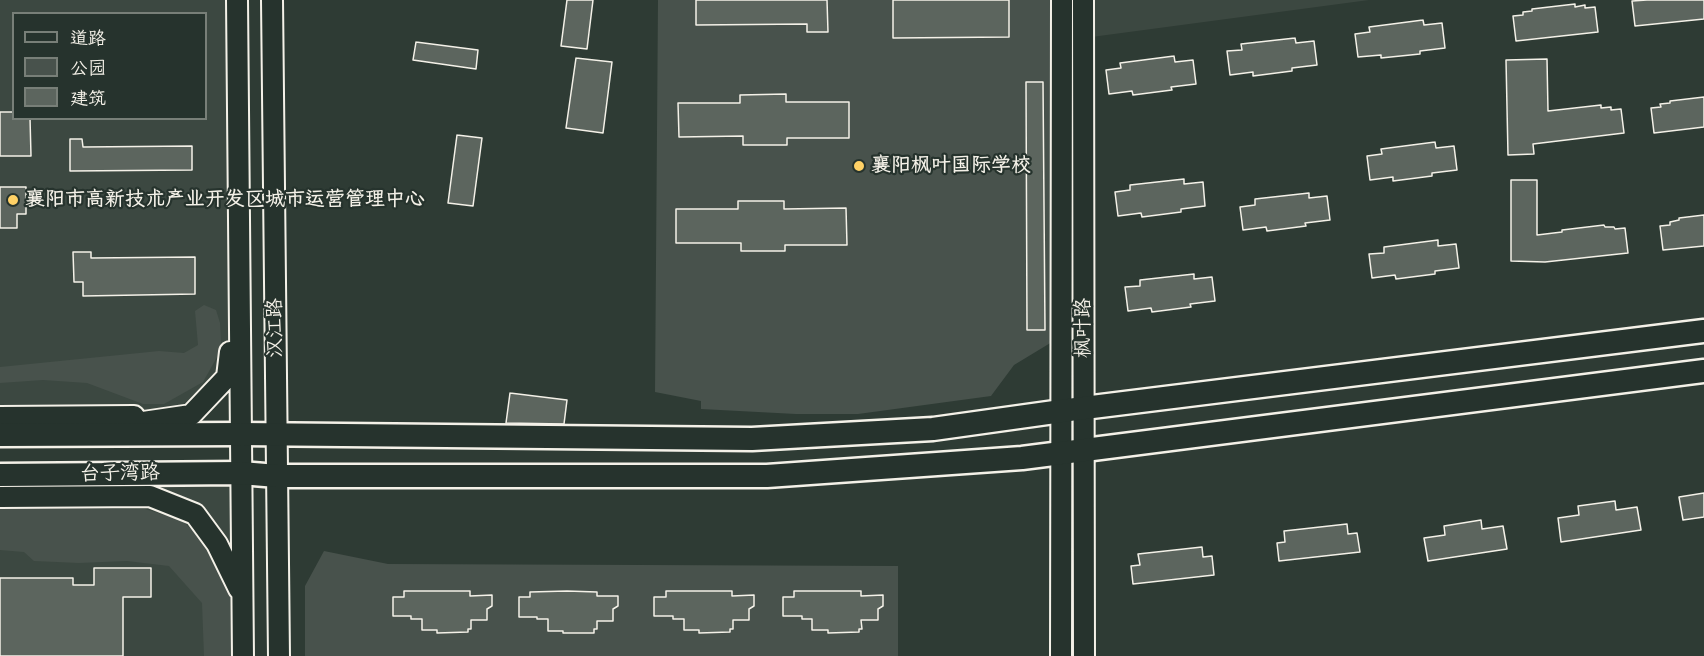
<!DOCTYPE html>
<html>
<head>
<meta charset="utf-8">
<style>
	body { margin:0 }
	#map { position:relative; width:1704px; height:656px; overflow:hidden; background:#2e3b34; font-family:"Balsamiq Sans","LXGW WenKai TC",sans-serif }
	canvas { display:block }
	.legend { position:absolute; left:12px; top:12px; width:195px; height:108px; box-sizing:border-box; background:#26332d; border:2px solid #787f78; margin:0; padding:8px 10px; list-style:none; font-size:18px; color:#f4f1e8 }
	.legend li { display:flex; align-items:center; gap:12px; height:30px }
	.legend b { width:30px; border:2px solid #787f78 }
</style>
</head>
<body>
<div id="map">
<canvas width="1704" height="656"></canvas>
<ul class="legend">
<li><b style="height:8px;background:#26332d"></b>道路</li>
<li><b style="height:16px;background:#48524c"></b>公园</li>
<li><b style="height:16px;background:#5c655e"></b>建筑</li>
</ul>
</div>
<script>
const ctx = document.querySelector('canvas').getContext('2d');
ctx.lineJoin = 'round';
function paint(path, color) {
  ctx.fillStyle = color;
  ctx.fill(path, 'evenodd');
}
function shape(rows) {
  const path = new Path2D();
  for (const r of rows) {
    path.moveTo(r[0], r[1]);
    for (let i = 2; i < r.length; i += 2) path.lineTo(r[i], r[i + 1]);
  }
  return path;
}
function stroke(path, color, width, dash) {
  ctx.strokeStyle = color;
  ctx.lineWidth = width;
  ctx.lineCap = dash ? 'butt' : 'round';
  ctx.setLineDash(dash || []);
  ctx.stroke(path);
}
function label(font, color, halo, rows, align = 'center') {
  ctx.font = font + ' "Balsamiq Sans","LXGW WenKai TC",sans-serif';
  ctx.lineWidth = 4.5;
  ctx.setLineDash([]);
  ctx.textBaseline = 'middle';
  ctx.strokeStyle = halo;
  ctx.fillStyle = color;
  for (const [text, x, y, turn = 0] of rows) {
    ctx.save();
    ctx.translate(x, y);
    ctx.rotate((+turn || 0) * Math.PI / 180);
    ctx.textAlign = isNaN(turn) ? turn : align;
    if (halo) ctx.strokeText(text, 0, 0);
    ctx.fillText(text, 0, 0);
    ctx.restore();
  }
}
paint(shape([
	[0,0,237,0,239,284,227,377,191,415,0,417],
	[14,14,206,14,206,118,14,118],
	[1083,0,1369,0,1084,38],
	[241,473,243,656,0,656,0,474]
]), '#3c4841');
paint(shape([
	[658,0,1062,0,1062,332,1052,342,1014,365,991,396,858,414,796,414,701,409,701,401,655,392],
	[204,305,216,310,220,323,221,343,217,357,203,382,164,404,143,404,87,383,43,380,0,383,0,367,159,351,184,353,198,345,195,311],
	[0,508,145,509,181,520,215,550,230,596,232,656,204,656,202,603,169,566,127,561,79,563,34,561,24,552,0,550],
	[324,551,388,564,898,566,898,656,305,656,305,586]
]), '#48524c');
const building = shape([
	[567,0,593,0,587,49,561,46,567,0],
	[696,0,827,0,828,32,807,32,807,24,696,25,696,0],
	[893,0,1009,0,1009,37,893,38,893,0],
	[1647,0,1704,0,1704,19,1635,26,1632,1,1647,0],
	[1575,4,1575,7,1585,5,1585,8,1595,7,1598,32,1516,41,1513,16,1523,15,1523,12,1532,11,1532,9,1575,4],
	[1423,20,1424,25,1442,23,1445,48,1420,51,1420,54,1381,58,1381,55,1358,57,1355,34,1370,32,1369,27,1423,20],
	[1295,38,1296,43,1314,41,1317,65,1292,68,1292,71,1253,76,1253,72,1230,75,1227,51,1242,50,1241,44,1295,38],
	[416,42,478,50,476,69,413,60,416,42],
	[1174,56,1175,62,1193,60,1196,84,1171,87,1172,90,1133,95,1132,91,1109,94,1106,70,1121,68,1120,63,1174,56],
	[576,58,612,62,603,133,566,128,576,58],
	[1547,59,1548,111,1601,105,1601,108,1611,107,1611,110,1621,109,1624,133,1533,144,1534,154,1508,155,1506,60,1547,59],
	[1026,82,1043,82,1045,330,1027,330,1026,82],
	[786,94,786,102,849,102,849,138,787,138,787,145,743,145,743,136,679,137,678,103,740,103,740,95,786,94],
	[1704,97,1704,127,1654,133,1651,108,1661,107,1660,104,1670,103,1670,101,1704,97],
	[0,112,14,112,14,118,30,118,31,156,0,156,0,112],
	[457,135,482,138,473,206,448,203,457,135],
	[70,139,82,139,83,147,192,146,192,170,70,171,70,139],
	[1435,142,1436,148,1454,146,1457,170,1432,173,1432,176,1393,181,1393,177,1370,180,1367,156,1382,154,1381,149,1435,142],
	[1184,179,1184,184,1203,182,1205,206,1181,209,1181,212,1142,217,1141,213,1118,216,1115,192,1130,190,1130,185,1184,179],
	[1511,180,1537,180,1537,235,1562,232,1562,230,1604,225,1605,227,1614,227,1615,229,1625,228,1628,253,1545,262,1511,261,1511,180],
	[0,187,26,187,26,214,17,214,17,228,0,228,0,187],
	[1309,193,1309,198,1327,196,1330,220,1305,223,1306,226,1267,231,1266,227,1243,230,1240,207,1255,205,1255,199,1309,193],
	[738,201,784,201,784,209,846,208,847,245,785,245,785,251,741,251,741,243,676,243,676,209,738,209,738,201],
	[1704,215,1704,246,1663,250,1660,226,1670,225,1670,222,1679,220,1679,218,1704,215],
	[1438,240,1438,246,1456,244,1459,268,1435,271,1435,274,1396,279,1395,275,1372,278,1369,254,1384,253,1384,247,1438,240],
	[73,252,91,252,91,258,195,257,195,294,83,296,83,282,74,282,73,252],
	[1194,274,1194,279,1212,277,1215,301,1190,304,1191,307,1152,312,1151,308,1128,311,1125,287,1140,286,1140,280,1194,274],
	[510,393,567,400,564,424,506,423,510,393],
	[1704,493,1704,517,1683,520,1679,497,1704,493],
	[1615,501,1616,510,1637,507,1641,530,1561,542,1558,518,1579,515,1578,506,1615,501],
	[1481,520,1482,529,1503,526,1507,549,1428,561,1424,538,1445,535,1444,526,1481,520],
	[1347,524,1348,534,1357,533,1360,552,1279,561,1277,543,1285,542,1284,531,1347,524],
	[1202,547,1203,557,1212,556,1214,575,1133,584,1131,566,1140,565,1138,554,1202,547],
	[94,568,151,568,151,597,123,597,123,656,0,656,0,578,73,578,73,585,94,585,94,568],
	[404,591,470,591,470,596,492,595,492,606,487,609,487,620,471,620,471,629,468,629,468,632,437,633,437,630,422,630,422,619,411,619,411,616,393,616,393,597,404,597,404,591],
	[567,591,597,592,597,596,618,596,618,606,613,609,613,621,597,621,597,629,594,629,594,633,563,633,563,631,548,631,548,619,537,619,537,617,519,617,519,597,530,597,530,592,567,591],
	[666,591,732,591,732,596,754,595,754,606,749,609,749,620,733,620,733,629,730,629,730,632,699,633,699,630,684,630,684,619,673,619,673,616,654,616,654,597,666,597,666,591],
	[794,591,861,591,861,596,883,595,883,606,878,609,878,620,861,620,862,629,859,629,859,632,828,633,828,630,812,630,812,619,802,619,802,616,783,616,783,597,794,597,794,591]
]);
paint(building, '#5c655e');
stroke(building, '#f4f1e8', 1.5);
const secondary = shape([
	[237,0,243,656],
	[272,0,279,656],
	[1083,0,1084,656],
	[0,417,134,416],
	[116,426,191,415,227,377,230,352],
	[0,497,150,496,195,514,217,544,239,589],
	[1061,656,1062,0]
]);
const primary = shape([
	[0,435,241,434,752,439,933,429,1076,409,1704,331],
	[0,475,241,473,277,476,767,476,1022,458,1704,371]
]);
stroke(secondary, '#f4f1e8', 24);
stroke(primary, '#f4f1e8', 27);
stroke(secondary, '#26332d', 20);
stroke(primary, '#26332d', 22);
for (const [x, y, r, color] of [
	[859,166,6,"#ffd166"],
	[13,200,6,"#ffd166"]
]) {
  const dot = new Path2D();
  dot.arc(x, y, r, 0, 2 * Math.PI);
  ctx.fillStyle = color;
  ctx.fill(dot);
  stroke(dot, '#26332d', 2);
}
label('bold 20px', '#f4f1e8', '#26332d', [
	["襄阳枫叶国际学校",871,166],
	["襄阳市高新技术产业开发区城市运营管理中心",25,200]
], 'left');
label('20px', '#f4f1e8', '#26332d', [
	["汉江路",276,328,-91],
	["枫叶路",1084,328,-90],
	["台子湾路",120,474,-1]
]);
</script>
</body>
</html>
